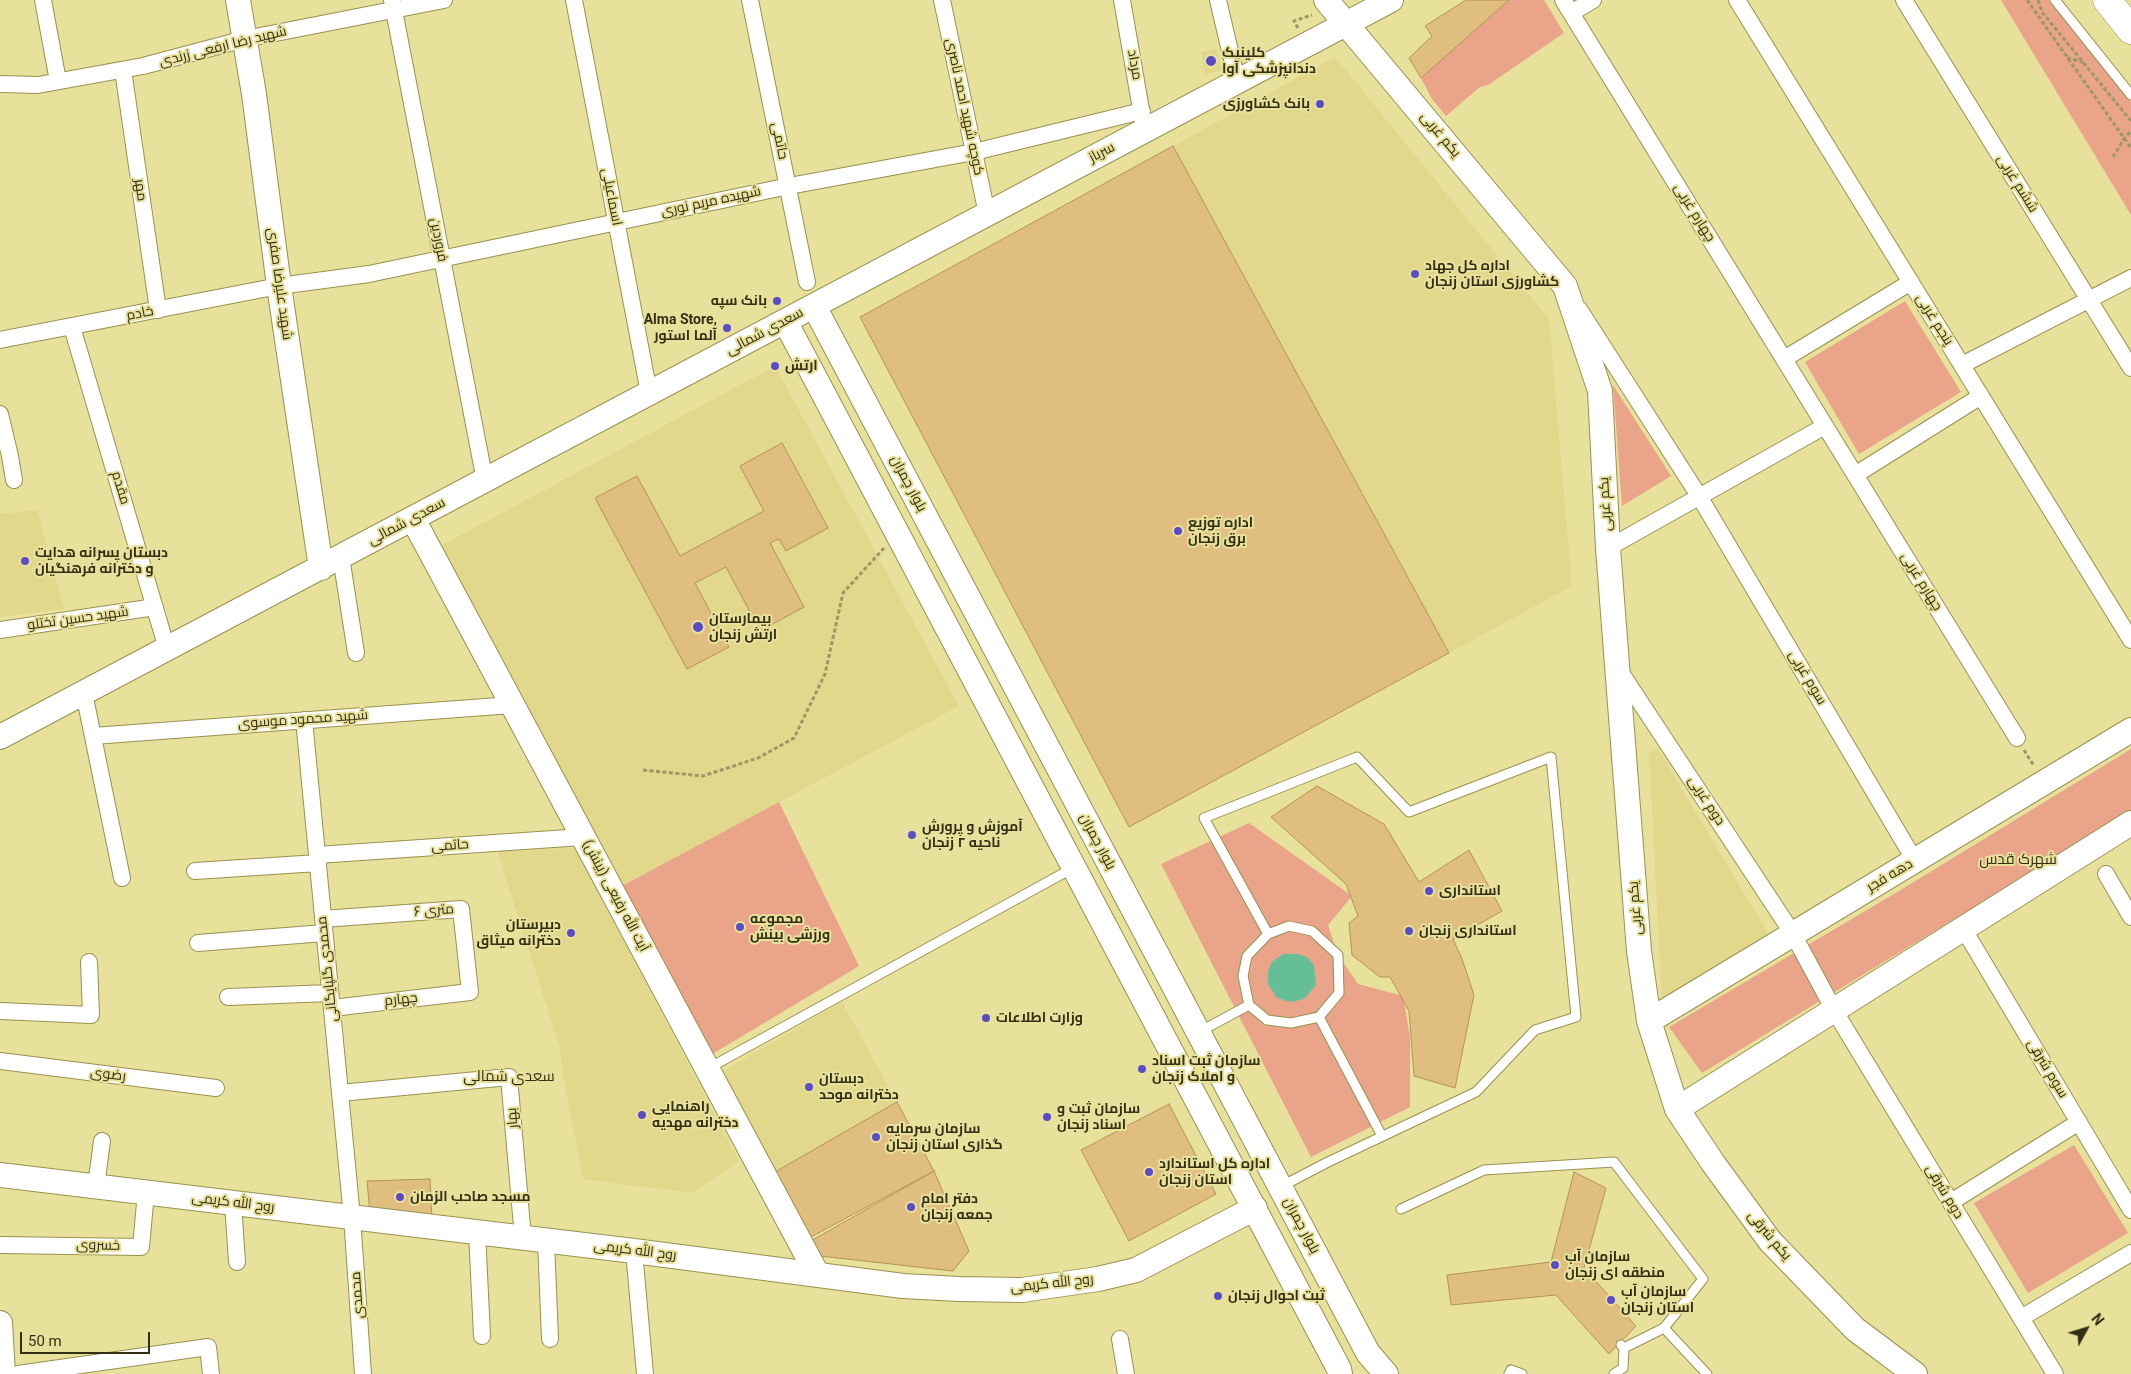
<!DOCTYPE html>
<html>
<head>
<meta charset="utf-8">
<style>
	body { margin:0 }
	#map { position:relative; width:2131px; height:1374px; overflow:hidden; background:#e8e19c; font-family:Roboto,sans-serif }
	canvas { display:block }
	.north { position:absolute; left:2061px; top:1304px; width:50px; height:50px; -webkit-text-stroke:4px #e8e19c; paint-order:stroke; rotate:51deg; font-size:14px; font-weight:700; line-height:20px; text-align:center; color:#332f14 }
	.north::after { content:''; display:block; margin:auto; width:18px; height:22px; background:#332f14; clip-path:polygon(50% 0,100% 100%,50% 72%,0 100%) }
	.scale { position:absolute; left:20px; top:1332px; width:130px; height:22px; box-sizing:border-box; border:2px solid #332f14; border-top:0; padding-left:6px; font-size:15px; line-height:18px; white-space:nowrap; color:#332f14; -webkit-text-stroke:4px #e8e19c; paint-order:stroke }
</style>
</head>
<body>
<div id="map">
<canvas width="2131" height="1374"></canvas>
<div class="north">N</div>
<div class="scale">50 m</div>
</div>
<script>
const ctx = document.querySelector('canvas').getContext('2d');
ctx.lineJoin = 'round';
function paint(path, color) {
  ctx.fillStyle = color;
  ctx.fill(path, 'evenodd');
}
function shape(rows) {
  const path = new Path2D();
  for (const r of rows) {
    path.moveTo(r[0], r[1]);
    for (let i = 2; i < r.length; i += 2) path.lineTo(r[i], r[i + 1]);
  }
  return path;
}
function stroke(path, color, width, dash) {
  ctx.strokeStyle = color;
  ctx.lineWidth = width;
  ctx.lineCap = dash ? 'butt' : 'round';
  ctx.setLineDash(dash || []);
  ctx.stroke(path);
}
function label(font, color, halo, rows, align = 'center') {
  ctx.font = font + ' Roboto,Cairo,sans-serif';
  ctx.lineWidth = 4;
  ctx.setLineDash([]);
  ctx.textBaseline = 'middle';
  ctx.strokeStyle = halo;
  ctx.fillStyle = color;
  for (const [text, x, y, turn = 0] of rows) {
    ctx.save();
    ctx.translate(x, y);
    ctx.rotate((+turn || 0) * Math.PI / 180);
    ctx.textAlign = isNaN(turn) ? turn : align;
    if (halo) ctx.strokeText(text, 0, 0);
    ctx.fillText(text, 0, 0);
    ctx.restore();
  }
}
paint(shape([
	[1218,49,1221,70,1205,75,1201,52],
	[1335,57,1549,319,1572,586,1449,653,1173,146],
	[775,366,959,706,620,887,437,548],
	[37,510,64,609,0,617,0,514],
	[1658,749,1768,933,1662,1002,1649,753],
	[575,848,739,1161,692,1193,583,1179,562,1069,560,1048,497,851],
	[842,1002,897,1102,775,1172,721,1072]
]), '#e1d88c');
paint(shape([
	[1509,0,1544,0,1564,33,1488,85,1480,87,1446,116,1432,99,1421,78],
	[2001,0,2049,0,2131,102,2131,215],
	[1905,301,1961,392,1859,454,1805,362],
	[1613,385,1671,476,1622,506],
	[2131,749,2131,811,1702,1073,1669,1027,1899,891],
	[779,802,859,966,709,1056,620,887],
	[1249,823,1352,896,1328,925,1338,955,1358,984,1403,996,1410,1038,1410,1107,1311,1157,1161,864],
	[2074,1145,2128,1233,2028,1293,1974,1203]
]), '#e9a489');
paint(shape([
	[1283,954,1297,954,1307,957,1314,965,1316,985,1304,999,1291,1002,1277,998,1268,984,1268,971,1272,962]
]), '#65bf96');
const building = shape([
	[1466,0,1509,0,1421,78,1409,58,1432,36,1425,26,1466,0],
	[1173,146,1449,653,1129,827,860,317,1173,146],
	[782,443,828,528,786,551,779,539,770,543,804,607,760,631,726,567,695,583,729,647,687,669,595,498,637,476,680,556,764,511,740,466,782,443],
	[1317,786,1384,824,1419,882,1469,850,1502,911,1453,939,1462,959,1474,995,1455,1088,1414,1076,1409,1011,1390,977,1380,977,1352,955,1349,923,1358,916,1346,884,1271,817,1317,786],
	[897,1102,934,1171,809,1238,775,1172,897,1102],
	[1169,1104,1216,1194,1129,1241,1081,1150,1169,1104],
	[934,1171,969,1251,953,1271,820,1256,809,1242,934,1171],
	[1574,1172,1606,1188,1584,1268,1636,1326,1609,1354,1556,1295,1451,1305,1447,1275,1551,1262,1574,1172],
	[430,1179,432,1218,370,1213,367,1181,430,1179]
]);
paint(building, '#dfbe80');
stroke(building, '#b39357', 1);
const lane = shape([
	[2055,0,2131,95],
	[1289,926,1312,931,1338,955,1339,993,1319,1017,1291,1023,1267,1020,1249,1005,1243,976,1247,956,1268,934,1289,926],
	[1268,934,1204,818,1357,757,1409,812,1551,757,1576,1017,1535,1030,1476,1092,1328,1162,1282,1186],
	[1319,1017,1382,1136],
	[1199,1032,1249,1005],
	[707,1069,1073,868],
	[1401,1209,1484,1170,1614,1162,1703,1279,1664,1328,1624,1348],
	[1664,1328,1707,1374],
	[1509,1374,1511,1370,1522,1374],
	[1614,1374,1623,1368,1624,1348,1621,1345]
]);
const street = shape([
	[43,0,58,81],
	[392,0,485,481],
	[574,0,649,393],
	[750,0,807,282],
	[942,0,987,214],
	[1122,0,1143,121],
	[1218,0,1237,81],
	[1563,0,2017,738],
	[1737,0,2131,640],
	[1904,0,2131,368],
	[1571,13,1593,0],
	[123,70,158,310],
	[0,84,38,85,143,66,245,39,444,0],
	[1579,309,1699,496,1915,861],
	[72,327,167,649],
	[0,340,279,286,369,274,789,186,974,152,1142,111],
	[1784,359,1911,282],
	[1962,365,2131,278],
	[0,414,10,456,14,480],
	[1855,475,1981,396],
	[1608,548,1825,426],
	[341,557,356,653],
	[0,630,155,607],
	[1619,670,1793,934,1834,1010,2055,1374],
	[84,693,122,878],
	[304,720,352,1217,363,1374],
	[93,736,512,705],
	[317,855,583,837],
	[195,871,318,863],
	[2106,874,2131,917],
	[323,919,461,909,470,992,332,1008],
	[1963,928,2131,1210],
	[198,943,324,933],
	[228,997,330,993],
	[0,1011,91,1015,89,962],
	[0,1061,216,1088],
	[340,1093,509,1077,523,1238],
	[96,1186,102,1141],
	[1951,1202,2079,1122],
	[233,1203,237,1262],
	[477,1232,482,1336],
	[546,1241,550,1339],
	[0,1245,141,1247,146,1192],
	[634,1251,645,1374],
	[2021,1318,2131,1253],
	[1120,1339,1126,1374],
	[18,1374,208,1347,211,1374]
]);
const secondary = shape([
	[238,0,254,94,279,286,321,568],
	[1326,0,1565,286,1600,391,1608,548,1639,951,1649,1021,1677,1109,1713,1163,1770,1241,1855,1329,1915,1374],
	[814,306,1368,1353,1386,1374],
	[785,321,1339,1369,1340,1374],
	[413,519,817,1274],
	[0,737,1391,0],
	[1649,1021,2131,730],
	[1677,1109,2131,823],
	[0,1175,634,1251,903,1286,959,1289,1022,1290,1098,1279,1136,1270,1255,1208],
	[0,1323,3,1374]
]);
const highway = shape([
	[2107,0,2131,30]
]);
stroke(lane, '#99914f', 11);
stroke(street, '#99914f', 18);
stroke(secondary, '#99914f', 26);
stroke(highway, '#99914f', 29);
stroke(shape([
	[2027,0,2131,148],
	[2038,0,2042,12,2131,121],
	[1298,28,1294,21,1312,15],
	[2067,58,2083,62],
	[2113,157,2124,139,2131,131],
	[2024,750,2034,766],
	[643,770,703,776,758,758,794,738,825,674,843,593,884,548]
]), '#9d9764', 3, [4, 2.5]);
stroke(lane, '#fff', 9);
stroke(street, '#fff', 16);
stroke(secondary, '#fff', 24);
stroke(highway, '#fff', 28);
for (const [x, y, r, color] of [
	[1211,61,6,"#5a4cc5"],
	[1320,104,5,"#5a4cc5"],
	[1415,274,5,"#5a4cc5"],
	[777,301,5,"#5a4cc5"],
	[727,328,5,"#5a4cc5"],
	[775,366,5,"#5a4cc5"],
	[1178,531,5,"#5a4cc5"],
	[25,561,5,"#5a4cc5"],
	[698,627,6,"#5a4cc5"],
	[912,835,5,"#5a4cc5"],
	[1429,891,5,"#5a4cc5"],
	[740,927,5,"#5a4cc5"],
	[1409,931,5,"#5a4cc5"],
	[571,933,5,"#5a4cc5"],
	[986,1018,5,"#5a4cc5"],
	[1142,1069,5,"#5a4cc5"],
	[809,1087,5,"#5a4cc5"],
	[642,1115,5,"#5a4cc5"],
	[1047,1117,5,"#5a4cc5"],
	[876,1137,5,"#5a4cc5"],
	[1149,1172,5,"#5a4cc5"],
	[400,1197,5,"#5a4cc5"],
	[911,1207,5,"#5a4cc5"],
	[1555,1265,5,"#5a4cc5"],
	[1218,1296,5,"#5a4cc5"],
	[1611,1300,5,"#5a4cc5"]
]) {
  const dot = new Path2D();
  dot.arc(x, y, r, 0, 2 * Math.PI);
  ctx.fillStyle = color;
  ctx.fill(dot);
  stroke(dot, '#e8e19c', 2);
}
label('14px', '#332f14', '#e8e19c', [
	["شهید رضا ارفعی زرندی",223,47,-14],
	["مرداد",1134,65,80],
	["کوچه شهید احمد ناصری",964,107,78],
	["یکم غربی",1440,135,50],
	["حاتمی",779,141,78],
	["سرباز",1102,153,-28],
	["ششم غربی",2017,184,58],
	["مهر",140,190,82],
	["اسماعیلی",611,197,79],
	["شهیده مریم نوری",711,202,-12],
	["چهارم غربی",1694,213,58],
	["فروردین",438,240,79],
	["شهید علیرضا صفری",279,284,82],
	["خادم",140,314,-11],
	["پنجم غربی",1934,320,58],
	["سعدی شمالی",765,332,-28],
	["بلوار چمران",908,484,62],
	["مقدم",120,488,73],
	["یکم غربی",1606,504,-93],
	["سعدی شمالی",407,522,-28],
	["چهارم غربی",1921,582,58],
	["شهید حسین تختلو",78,619,-8],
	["سوم غربی",1807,678,59],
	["شهید محمود موسوی",303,720,-4],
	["دوم غربی",1706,801,57],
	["بلوار چمران",1097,842,62],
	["حاتمی",450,846,-4],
	["دهه فجر",1890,876,-31],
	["آیت الله رفیعی (بینش)",615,896,62],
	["یکم غربی",1636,908,-94],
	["۶ متری",434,911,-4],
	["محمدی گلپایگانی",328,969,-96],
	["چهارم",401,1000,-6],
	["سوم شرقی",2047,1069,59],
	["رضوی",108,1075,7],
	["بهار",513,1118,-95],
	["دوم شرقی",1944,1192,59],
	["روح الله کریمی",233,1203,7],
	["بلوار چمران",1301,1226,62],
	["یکم شرقی",1769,1236,50],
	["خسروی",98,1246,1],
	["روح الله کریمی",635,1251,7],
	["روح الله کریمی",1052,1284,-6],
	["محمدی",358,1295,-94]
]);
label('bold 14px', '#332f14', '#e8e19c', [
	["کلینیک",1222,53],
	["دندانپزشکی آوا",1222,69],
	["بانک کشاورزی",1310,104,"right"],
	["اداره کل جهاد",1425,266],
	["کشاورزی استان زنجان",1425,282],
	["بانک سپه",767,301,"right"],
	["Alma Store,",717,320,"right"],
	["آلما استور",717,336,"right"],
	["ارتش",785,366],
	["اداره توزیع",1188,523],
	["برق زنجان",1188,539],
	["دبستان پسرانه هدایت",35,553],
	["و دخترانه فرهنگیان",35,569],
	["بیمارستان",709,619],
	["ارتش زنجان",709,635],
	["آموزش و پرورش",922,827],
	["ناحیه ۲ زنجان",922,843],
	["استانداری",1439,891],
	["مجموعه",750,919],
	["ورزشی بینش",750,935],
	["دبیرستان",561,925,"right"],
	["دخترانه میثاق",561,941,"right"],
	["استانداری زنجان",1419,931],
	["وزارت اطلاعات",996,1018],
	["سازمان ثبت اسناد",1152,1061],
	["و املاک زنجان",1152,1077],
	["دبستان",819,1079],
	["دخترانه موحد",819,1095],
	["راهنمایی",652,1107],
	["دخترانه مهدیه",652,1123],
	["سازمان ثبت و",1057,1109],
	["اسناد زنجان",1057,1125],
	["سازمان سرمایه",886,1129],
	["گذاری استان زنجان",886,1145],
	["اداره کل استاندارد",1159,1164],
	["استان زنجان",1159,1180],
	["مسجد صاحب الزمان",410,1197],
	["دفتر امام",921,1199],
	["جمعه زنجان",921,1215],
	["سازمان آب",1565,1257],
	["منطقه ای زنجان",1565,1273],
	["سازمان آب",1621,1292],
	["استان زنجان",1621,1308],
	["ثبت احوال زنجان",1228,1296]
], 'left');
label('15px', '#332f14', '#e8e19c', [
	["شهرک قدس",2018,860],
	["سعدی شمالی",509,1077]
]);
</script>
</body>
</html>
